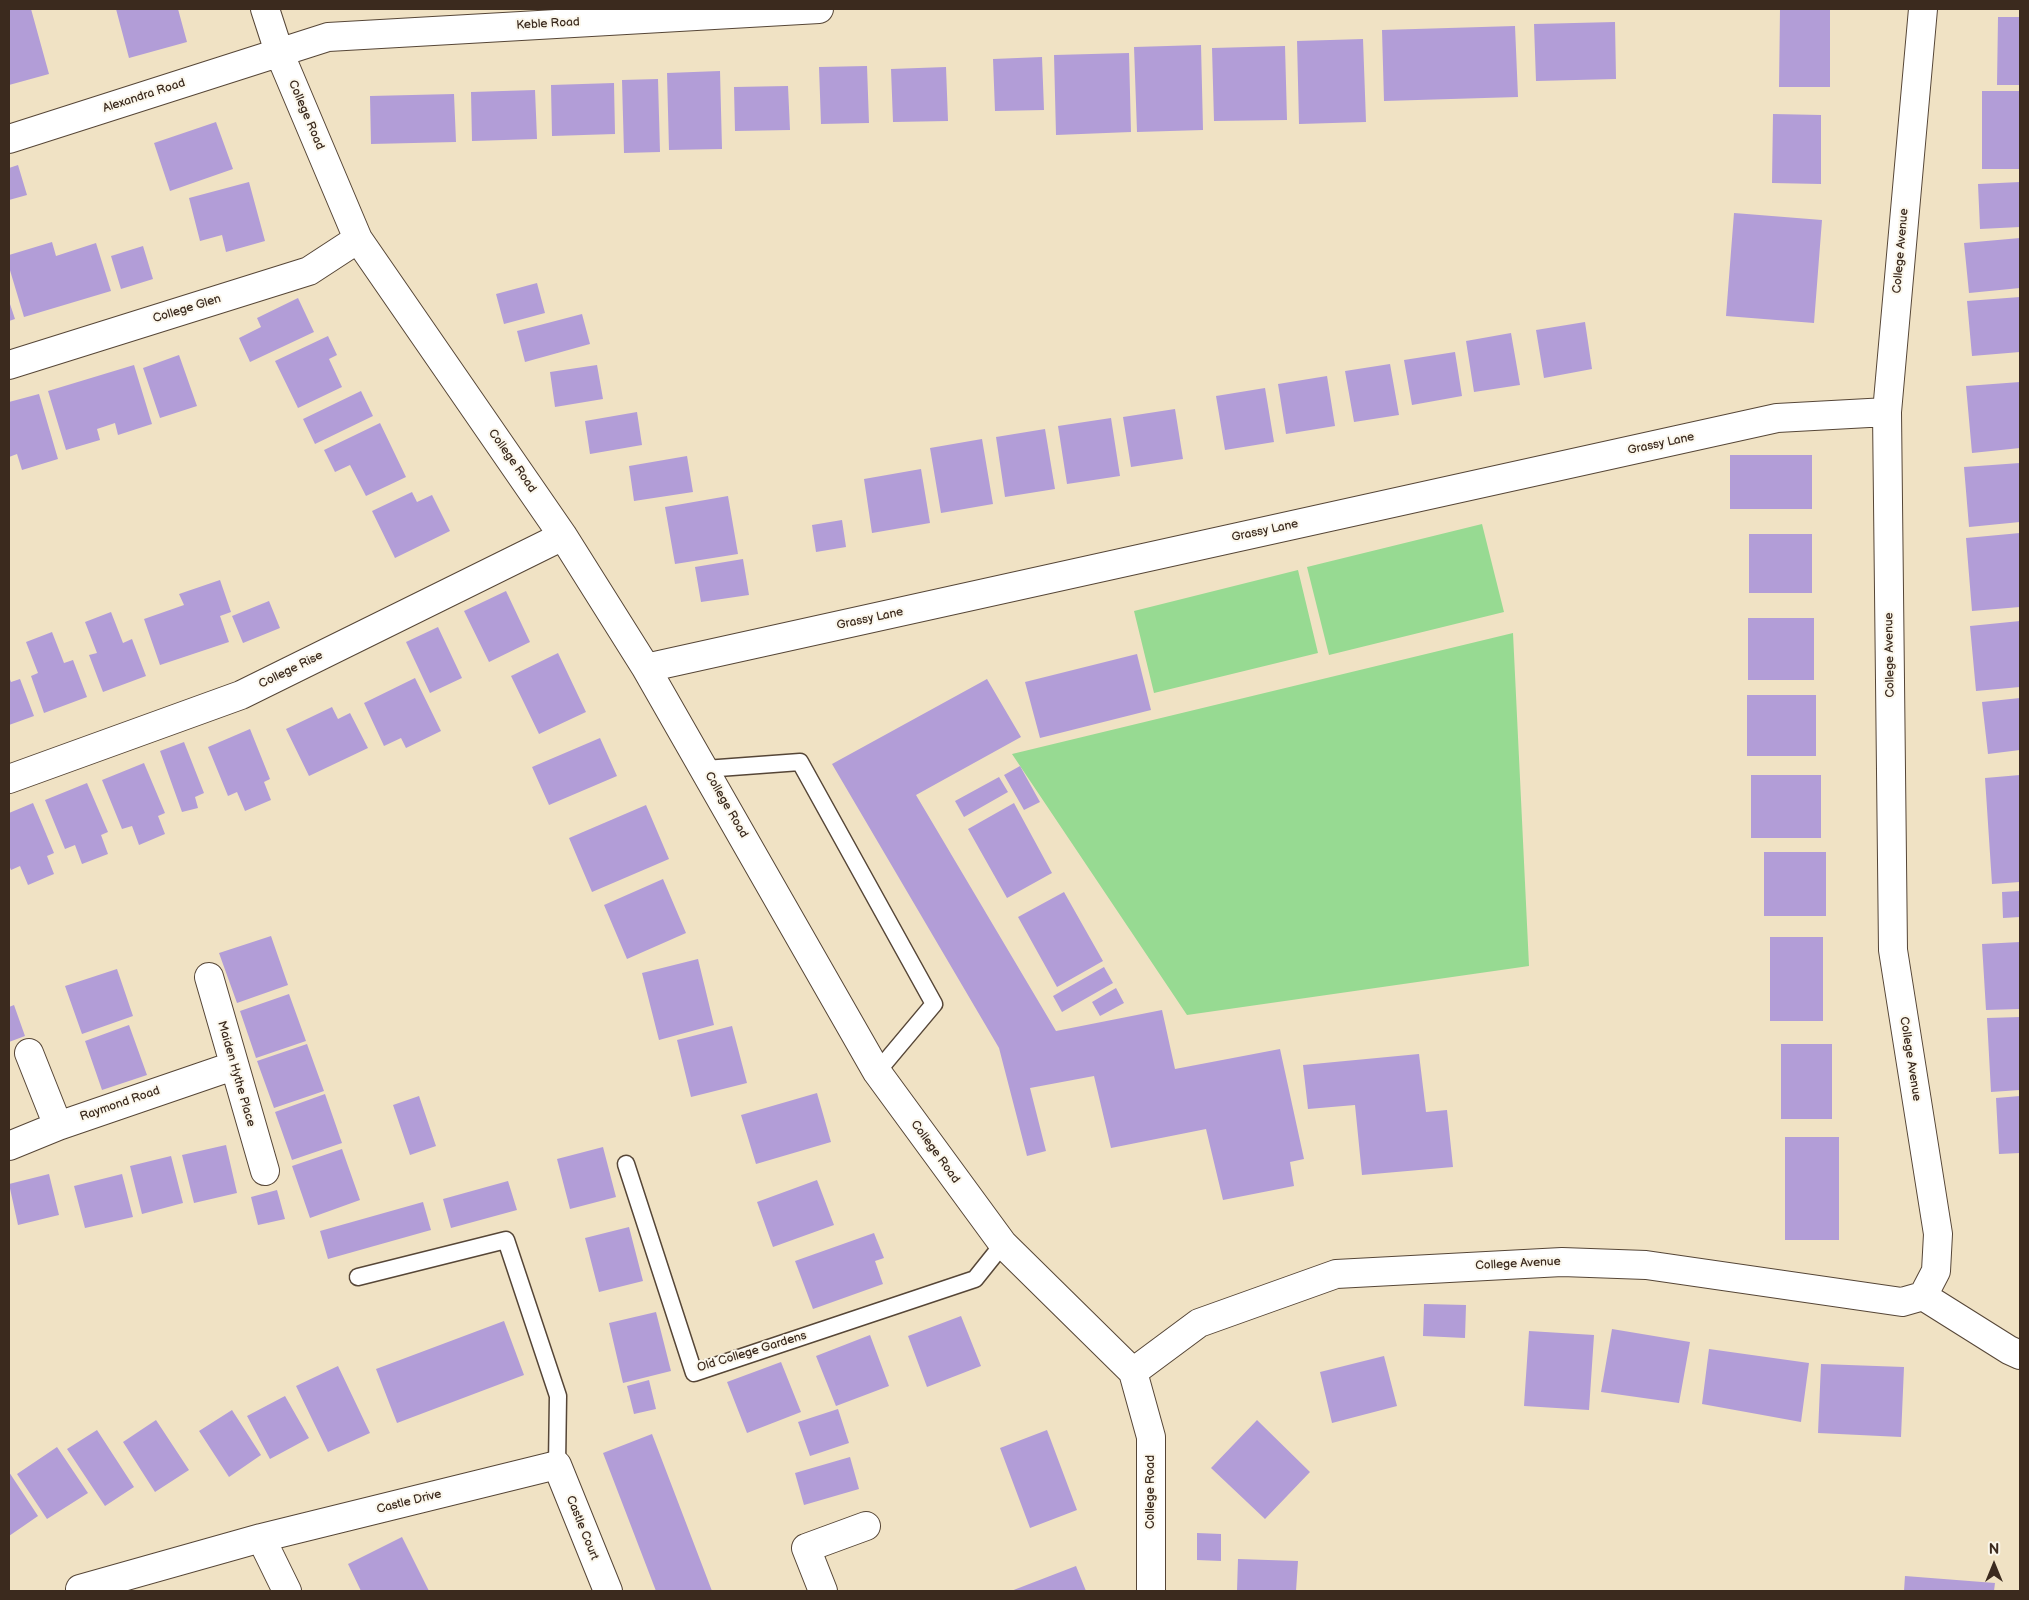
<!DOCTYPE html>
<html>
<head>
<meta charset="utf-8">
<style>
	body { margin:0 }
	#map { position:relative; width:2029px; height:1600px; overflow:hidden; background:#f0e2c4; font-family:"Balsamiq Sans",sans-serif }
	canvas { display:block }
	.frame { position:absolute; inset:0; border:10px solid #3b2a1e; pointer-events:none }
	.north { position:absolute; left:1969px; top:1540px; width:50px; height:50px; -webkit-text-stroke:4px #fbf7ec; paint-order:stroke; rotate:0deg; font-size:14px; font-weight:700; line-height:20px; text-align:center; color:#3b2a1e }
	.north::after { content:''; display:block; margin:auto; width:18px; height:22px; background:#3b2a1e; clip-path:polygon(50% 0,100% 100%,50% 72%,0 100%) }
</style>
</head>
<body>
<div id="map">
<canvas width="2029" height="1600"></canvas>
<div class="frame"></div>
<div class="north">N</div>
</div>
<script>
const ctx = document.querySelector('canvas').getContext('2d');
ctx.lineJoin = 'round';
function paint(path, color) {
  ctx.fillStyle = color;
  ctx.fill(path, 'evenodd');
}
function shape(rows) {
  const path = new Path2D();
  for (const r of rows) {
    path.moveTo(r[0], r[1]);
    for (let i = 2; i < r.length; i += 2) path.lineTo(r[i], r[i + 1]);
  }
  return path;
}
function stroke(path, color, width, dash) {
  ctx.strokeStyle = color;
  ctx.lineWidth = width;
  ctx.lineCap = dash ? 'butt' : 'round';
  ctx.setLineDash(dash || []);
  ctx.stroke(path);
}
function label(font, color, halo, rows, align = 'center') {
  ctx.font = font + ' "Balsamiq Sans",sans-serif';
  ctx.lineWidth = 4;
  ctx.setLineDash([]);
  ctx.textBaseline = 'middle';
  ctx.strokeStyle = halo;
  ctx.fillStyle = color;
  for (const [text, x, y, turn = 0] of rows) {
    ctx.save();
    ctx.translate(x, y);
    ctx.rotate((+turn || 0) * Math.PI / 180);
    ctx.textAlign = isNaN(turn) ? turn : align;
    if (halo) ctx.strokeText(text, 0, 0);
    ctx.fillText(text, 0, 0);
    ctx.restore();
  }
}
paint(shape([
	[1482,524,1504,612,1329,655,1307,567],
	[1298,570,1318,653,1154,693,1134,611],
	[1513,633,1529,966,1187,1015,1012,754]
]), '#97da92');
paint(shape([
	[9,9,31,9,49,74,9,85],
	[116,9,178,9,187,42,129,58],
	[1780,9,1830,9,1830,87,1779,87],
	[1998,17,2020,17,2020,85,1997,85],
	[1615,22,1616,79,1536,81,1534,24],
	[1515,26,1518,97,1384,101,1382,30],
	[1363,39,1366,122,1299,124,1297,41],
	[1201,45,1203,130,1137,132,1134,47],
	[1285,46,1287,120,1214,121,1212,48],
	[1129,53,1131,132,1056,135,1054,55],
	[1042,57,1044,110,995,111,993,59],
	[867,66,869,123,821,124,819,67],
	[946,67,948,121,893,122,891,69],
	[720,71,722,149,669,150,667,73],
	[658,79,660,152,624,153,622,80],
	[614,83,615,134,552,136,551,85],
	[788,86,790,130,735,131,734,87],
	[535,90,537,139,472,141,471,92],
	[1982,91,2020,91,2020,169,1982,169],
	[454,94,456,142,371,144,370,96],
	[1773,114,1821,115,1821,184,1772,183],
	[216,122,233,169,170,191,154,143],
	[18,165,27,195,9,200,9,168],
	[249,182,265,241,226,252,222,235,200,241,189,198],
	[2020,182,2020,227,1980,229,1978,184],
	[1734,213,1822,220,1814,323,1726,316],
	[2020,238,2020,288,1969,293,1964,243],
	[52,242,56,256,96,243,111,291,24,317,9,267,9,255],
	[143,246,153,279,121,289,111,256],
	[537,283,545,313,504,324,496,294],
	[2020,297,2020,352,1972,356,1967,301],
	[298,298,314,332,250,362,239,338,261,327,257,318],
	[9,301,15,319,9,321],
	[582,314,590,344,525,362,517,331],
	[1585,322,1592,369,1544,378,1536,330],
	[1511,333,1520,385,1474,392,1466,341],
	[328,336,337,355,329,359,342,387,298,408,275,361],
	[1455,352,1462,396,1412,405,1404,360],
	[179,355,197,406,160,418,143,368],
	[1390,364,1399,415,1354,422,1345,371],
	[134,365,152,424,118,435,115,423,97,429,100,440,66,450,48,391],
	[597,365,603,399,555,407,550,372],
	[1327,376,1335,426,1286,434,1278,384],
	[2020,382,2020,448,1972,453,1966,386],
	[1265,388,1274,442,1225,450,1216,396],
	[361,391,373,416,315,444,303,419],
	[39,394,58,459,22,470,17,454,9,457,9,402],
	[1175,409,1183,459,1131,467,1123,417],
	[637,412,642,445,590,454,585,421],
	[1111,418,1120,476,1067,484,1058,426],
	[380,423,406,477,366,496,350,465,335,472,324,450],
	[1045,429,1055,489,1005,497,996,437],
	[982,439,993,504,941,513,930,448],
	[1730,455,1812,455,1812,509,1730,509],
	[687,456,693,492,634,501,629,466],
	[2020,463,2020,522,1969,527,1964,467],
	[921,469,930,523,872,533,864,479],
	[412,492,417,502,432,495,450,531,395,558,372,511],
	[728,496,738,554,675,564,665,507],
	[842,520,846,547,816,552,812,525],
	[2020,533,2020,607,1972,611,1966,538],
	[1749,534,1812,534,1812,593,1749,593],
	[743,559,749,595,701,602,695,567],
	[220,580,231,612,220,616,229,642,160,665,144,619,184,605,179,594],
	[506,591,530,642,489,662,464,611],
	[269,601,280,628,243,643,232,616],
	[111,612,123,643,132,639,146,676,103,692,89,655,97,653,85,622],
	[1748,618,1814,618,1814,680,1748,680],
	[2020,621,2020,687,1976,691,1970,626],
	[438,627,462,678,430,693,406,642],
	[52,632,64,663,73,660,87,697,44,713,31,676,38,673,26,642],
	[558,653,586,712,539,734,511,676],
	[1137,654,1151,710,1040,738,1025,682],
	[9,677,11,682,20,679,34,716,9,725],
	[415,678,441,731,406,748,401,738,384,746,364,703],
	[987,679,1021,737,916,795,1056,1031,1162,1010,1175,1069,1280,1049,1304,1159,1290,1162,1294,1186,1223,1200,1206,1129,1111,1148,1094,1076,1030,1088,1046,1151,1027,1156,999,1048,832,764],
	[1747,695,1816,695,1816,756,1747,756],
	[2020,698,2020,750,1988,754,1982,702],
	[332,707,338,719,350,713,368,748,309,776,286,729],
	[250,729,270,779,264,782,271,800,245,811,237,792,228,796,208,747],
	[600,738,617,776,549,805,532,767],
	[184,742,204,793,195,797,198,808,182,812,160,751],
	[144,763,165,813,158,816,165,834,139,845,132,826,122,829,102,780],
	[1020,766,1040,802,1024,810,1004,775],
	[1751,775,1821,775,1821,838,1751,838],
	[2020,775,2020,882,1992,884,1985,778],
	[999,777,1008,792,964,817,955,801],
	[87,783,108,832,101,835,108,854,82,864,75,845,65,849,45,800],
	[33,803,54,853,47,856,54,874,28,885,20,866,11,870,9,865,9,813],
	[1014,803,1052,873,1007,898,968,829],
	[646,805,669,859,592,892,569,838],
	[1764,852,1826,852,1826,916,1764,916],
	[663,879,686,933,627,959,604,905],
	[2020,891,2020,917,2003,918,2002,892],
	[1064,892,1103,961,1057,987,1018,917],
	[271,936,288,985,237,1003,219,953],
	[1770,937,1823,937,1823,1021,1770,1021],
	[2020,942,2020,1009,1986,1010,1982,944],
	[698,959,714,1025,659,1040,642,973],
	[1104,967,1113,983,1062,1012,1053,996],
	[117,969,133,1016,82,1034,65,986],
	[1116,988,1124,1003,1100,1016,1092,1002],
	[289,994,306,1041,256,1058,240,1011],
	[14,1005,25,1036,9,1042,9,1007],
	[2020,1017,2020,1090,1991,1092,1987,1018],
	[129,1025,147,1075,102,1090,85,1041],
	[732,1026,747,1083,691,1097,677,1040],
	[307,1044,324,1091,274,1108,257,1061],
	[1781,1044,1832,1044,1832,1119,1781,1119],
	[1419,1054,1426,1112,1447,1110,1453,1167,1362,1175,1355,1105,1308,1109,1303,1065],
	[817,1093,831,1142,756,1164,741,1115],
	[325,1094,342,1143,292,1160,275,1112],
	[419,1096,436,1146,410,1155,393,1105],
	[2020,1096,2020,1153,1999,1154,1996,1098],
	[1785,1137,1839,1137,1839,1240,1785,1240],
	[226,1145,237,1193,194,1203,182,1155],
	[603,1147,616,1197,570,1209,557,1159],
	[342,1149,360,1200,310,1218,292,1166],
	[171,1156,183,1203,142,1214,130,1166],
	[49,1174,59,1215,18,1225,9,1184],
	[122,1174,133,1217,85,1228,74,1186],
	[817,1180,834,1225,773,1247,757,1202],
	[508,1181,517,1210,451,1228,443,1199],
	[277,1190,285,1219,258,1225,251,1197],
	[423,1202,431,1230,328,1259,320,1231],
	[629,1227,643,1281,599,1292,585,1238],
	[874,1233,884,1258,875,1261,883,1284,813,1309,795,1261],
	[1424,1304,1466,1305,1465,1338,1423,1336],
	[656,1312,671,1371,623,1383,609,1323],
	[961,1316,981,1366,927,1387,908,1336],
	[504,1321,524,1375,397,1423,376,1369],
	[1612,1329,1690,1342,1679,1403,1601,1392],
	[1529,1331,1594,1335,1589,1410,1524,1406],
	[870,1335,889,1386,836,1406,816,1356],
	[1709,1349,1809,1363,1801,1422,1702,1404],
	[1384,1356,1397,1406,1332,1423,1320,1372],
	[781,1362,801,1412,747,1433,727,1382],
	[1821,1364,1904,1367,1901,1437,1818,1433],
	[338,1366,370,1433,328,1452,296,1386],
	[649,1380,656,1409,634,1414,627,1386],
	[285,1396,309,1438,270,1459,247,1416],
	[838,1409,849,1443,810,1456,798,1422],
	[232,1410,261,1455,229,1477,199,1431],
	[156,1420,189,1470,155,1492,123,1442],
	[1257,1420,1310,1472,1265,1519,1211,1468],
	[97,1430,134,1487,105,1506,67,1449],
	[1047,1430,1077,1510,1030,1528,1000,1448],
	[652,1434,712,1591,656,1591,603,1453],
	[57,1447,88,1493,47,1519,17,1474],
	[850,1457,859,1489,804,1505,795,1473],
	[9,1472,38,1516,9,1536],
	[1197,1533,1221,1534,1221,1561,1197,1560],
	[402,1537,429,1591,361,1591,348,1564],
	[1238,1559,1298,1561,1296,1591,1237,1591],
	[1076,1566,1086,1591,1011,1591],
	[1905,1576,1995,1583,1994,1591,1904,1591]
]), '#b29dd7');
const lane = shape([
	[705,769,800,762,934,1004,877,1072],
	[626,1164,694,1373,975,1279,1003,1244],
	[358,1277,506,1240,558,1396,557,1465]
]);
const street = shape([
	[265,9,279,52,358,239,563,536,646,668,877,1072,1003,1244,1133,1372,1151,1437,1151,1591],
	[1923,9,1887,412,1893,950,1938,1234,1936,1271,1923,1296],
	[9,139,328,37,819,9],
	[9,365,309,271,358,239],
	[646,668,1777,418,1887,412],
	[9,779,241,695,563,536],
	[209,977,265,1171],
	[29,1053,58,1126],
	[9,1146,58,1126,233,1066],
	[1133,1372,1199,1323,1336,1274,1562,1262,1646,1265,1902,1302,1923,1296,2009,1350,2020,1355],
	[80,1589,261,1538],
	[287,1591,261,1538,557,1465,608,1591],
	[823,1591,806,1548,866,1526]
]);
stroke(lane, '#564637', 19);
stroke(street, '#564637', 30);
stroke(lane, '#fff', 16);
stroke(street, '#fff', 28);
label('12px', '#3b2a1e', '#fbf7ec', [
	["Keble Road",548,24,-3],
	["Alexandra Road",144,96,-18],
	["College Road",306,115,67],
	["College Avenue",1901,251,-85],
	["College Glen",187,309,-17],
	["Grassy Lane",1661,444,-12],
	["College Road",512,461,55],
	["Grassy Lane",1265,531,-12],
	["Grassy Lane",870,619,-12],
	["College Avenue",1890,655,-91],
	["College Rise",291,670,-26],
	["College Road",726,805,60],
	["College Avenue",1910,1059,81],
	["Maiden Hythe Place",236,1074,74],
	["Raymond Road",120,1104,-19],
	["College Road",935,1152,54],
	["College Avenue",1518,1264,-3],
	["Old College Gardens",752,1352,-17],
	["College Road",1151,1492,-90],
	["Castle Drive",409,1502,-14],
	["Castle Court",582,1528,68]
]);
</script>
</body>
</html>
